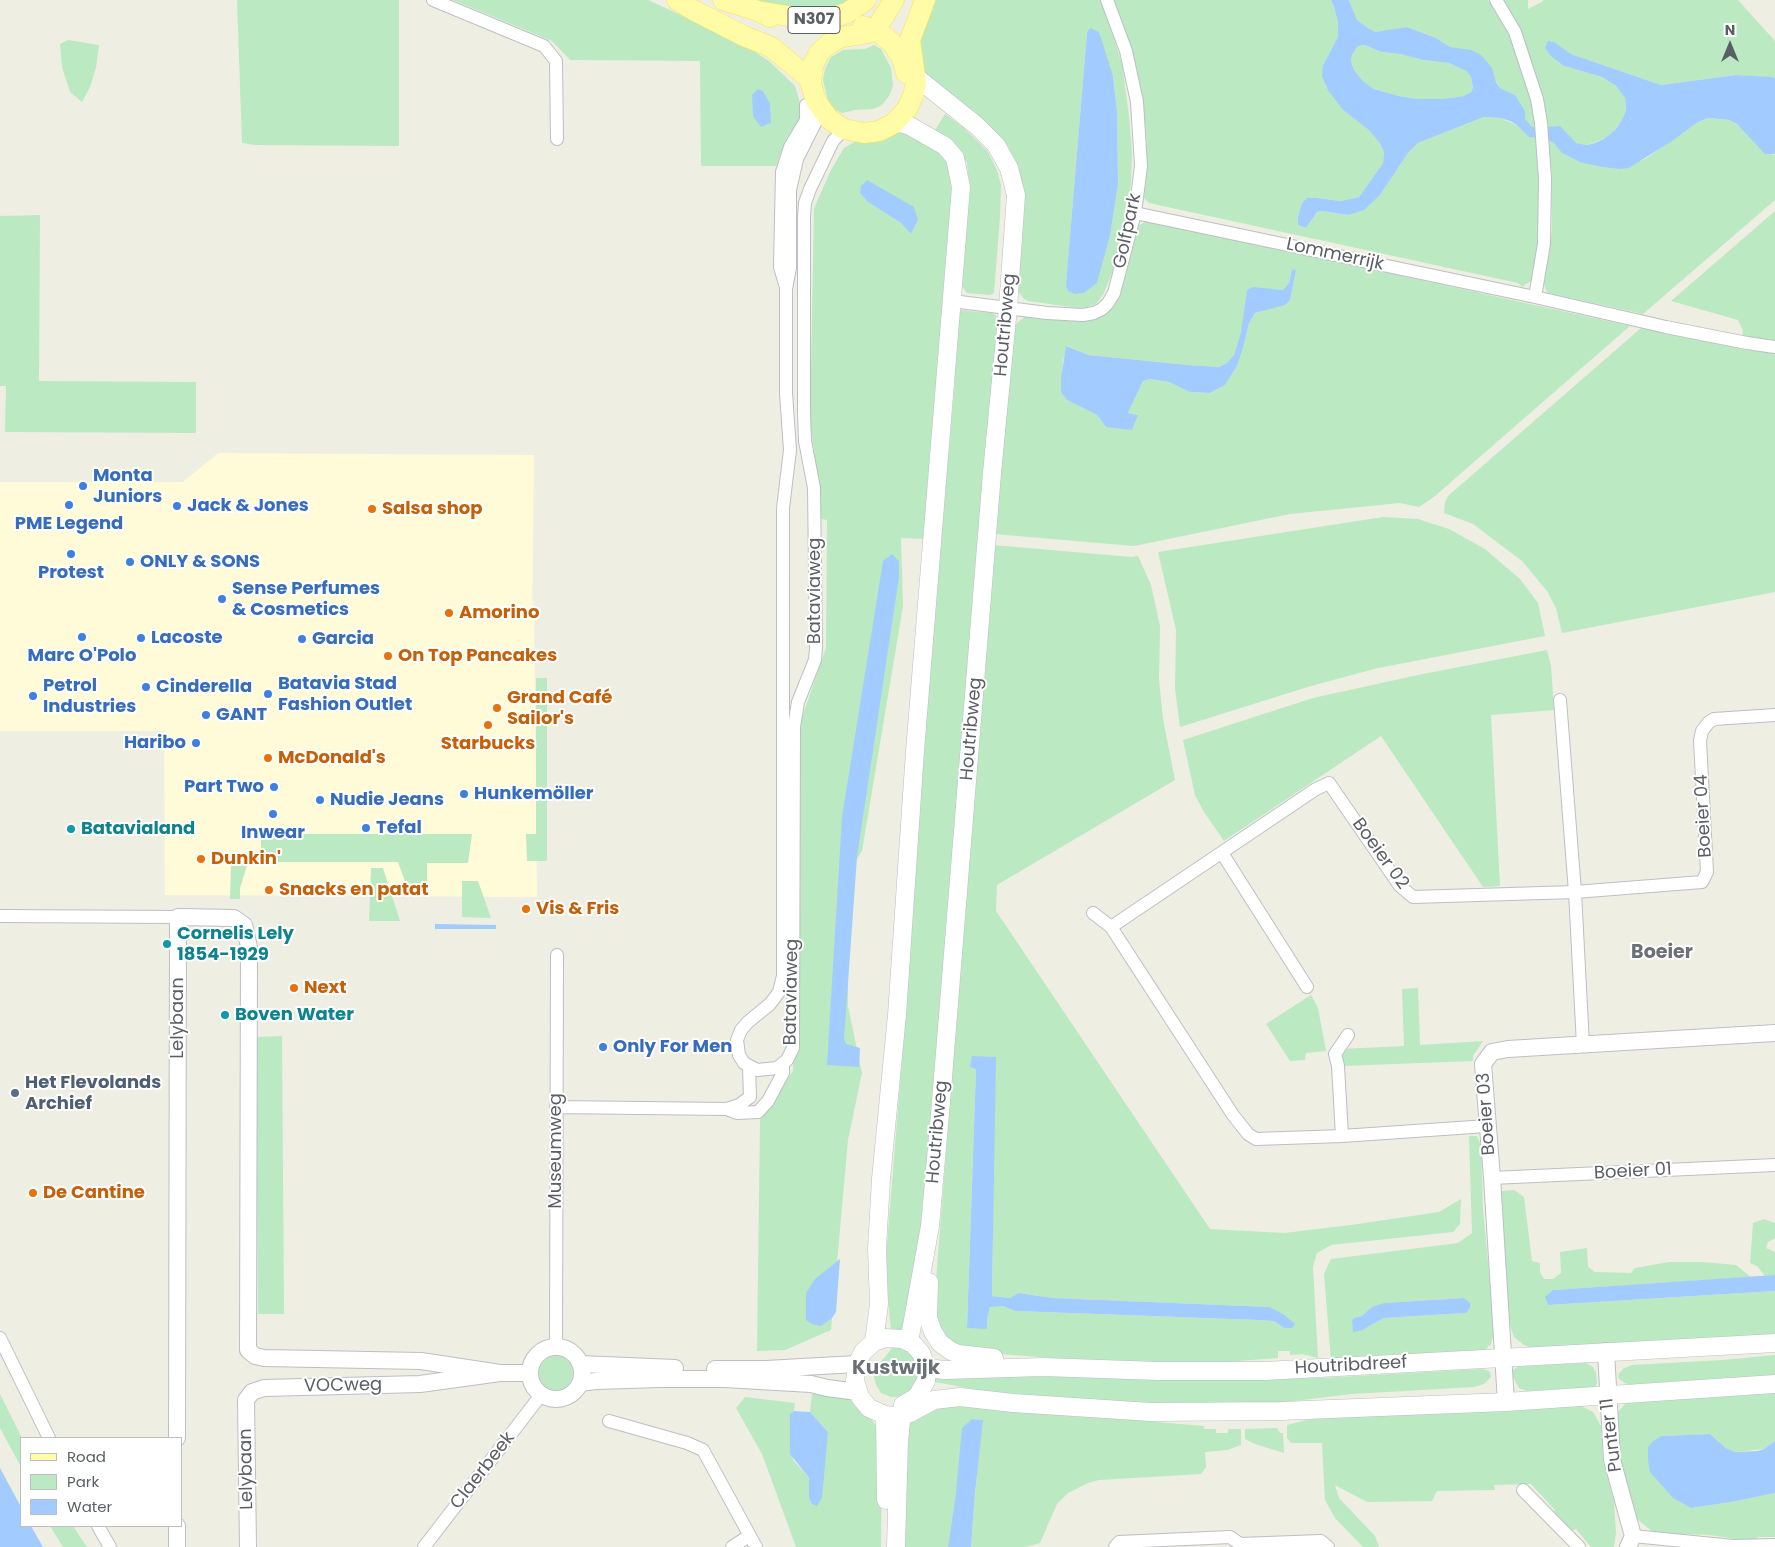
<!DOCTYPE html>
<html>
<head>
<meta charset="utf-8">
<style>
	body { margin:0 }
	#map { position:relative; width:1775px; height:1547px; overflow:hidden; background:#efeee2; font-family:Poppins,sans-serif }
	canvas { display:block }
	.legend { position:absolute; left:20px; top:1437px; width:162px; height:90px; box-sizing:border-box; background:#fff; border:1px solid #bdbfc1; margin:0; padding:6px 9px; list-style:none; font-size:15px; color:#5a5e65 }
	.legend li { display:flex; align-items:center; gap:10px; height:25px }
	.legend b { width:25px; border:1px solid #bdbfc1 }
	.north { position:absolute; left:1705px; top:20px; width:50px; height:50px; -webkit-text-stroke:4px #fff; paint-order:stroke; rotate:0deg; font-size:14px; font-weight:700; line-height:20px; text-align:center; color:#5a5e65 }
	.north::after { content:''; display:block; margin:auto; width:18px; height:22px; background:#5a5e65; clip-path:polygon(50% 0,100% 100%,50% 72%,0 100%) }
</style>
</head>
<body>
<div id="map">
<canvas width="1775" height="1547"></canvas>
<ul class="legend">
<li><b style="height:6px;background:#fffba7"></b>Road</li>
<li><b style="height:14px;background:#bbe9c1"></b>Park</li>
<li><b style="height:14px;background:#a2ccff"></b>Water</li>
</ul>
<div class="north">N</div>
</div>
<script>
const ctx = document.querySelector('canvas').getContext('2d');
ctx.lineJoin = 'round';
function paint(path, color) {
  ctx.fillStyle = color;
  ctx.fill(path, 'evenodd');
}
function shape(rows) {
  const path = new Path2D();
  for (const r of rows) {
    if (r.length === 3) {
      path.moveTo(r[0] + r[2], r[1]);
      path.arc(r[0], r[1], r[2], 0, 2 * Math.PI);
      continue;
    }
    path.moveTo(r[0], r[1]);
    for (let i = 2; i < r.length; i += 2) path.lineTo(r[i], r[i + 1]);
  }
  return path;
}
function stroke(path, color, width, dash) {
  ctx.strokeStyle = color;
  ctx.lineWidth = width;
  ctx.lineCap = dash ? 'butt' : 'round';
  ctx.setLineDash(dash || []);
  ctx.stroke(path);
}
function label(font, color, halo, rows, align = 'center') {
  ctx.font = font + ' Poppins,sans-serif';
  ctx.lineWidth = 4;
  ctx.setLineDash([]);
  ctx.textBaseline = 'middle';
  ctx.strokeStyle = halo;
  ctx.fillStyle = color;
  for (const [text, x, y, turn = 0] of rows) {
    ctx.save();
    ctx.translate(x, y);
    ctx.rotate((+turn || 0) * Math.PI / 180);
    ctx.textAlign = isNaN(turn) ? turn : align;
    if (halo) ctx.strokeText(text, 0, 0);
    ctx.fillText(text, 0, 0);
    ctx.restore();
  }
}
paint(shape([
	[218,453,534,455,532,625,534,595,537,897,165,895,164,731,0,731,0,482,183,482]
]), '#fffad7');
paint(shape([
	[237,0,399,0,399,146,255,145,242,143],
	[453,0,648,0,742,43,770,62,795,86,800,103,801,117,785,141,776,166,701,166,700,61,570,60,552,41],
	[754,0,858,0,821,14],
	[936,0,1101,0,1122,64,1129,116,1132,152,1131,182,1127,215,1112,273,1104,293,1096,304,1088,307,1078,308,1028,301,1023,298,1015,287,1017,170,926,81,917,40],
	[1087,33,1113,76,1117,111,1118,184,1110,236,1097,282,1066,286],
	[1112,0,1331,0,1334,7,1338,23,1338,37,1323,65,1343,110,1370,131,1381,145,1384,153,1383,163,1359,197,1341,201,1317,198,1307,199,1302,203,1298,225,1306,228,1317,212,1322,211,1348,215,1380,195,1408,153,1418,143,1484,117,1500,118,1517,125,1515,95,1500,88,1493,76,1459,49,1450,47,1436,38,1407,27,1382,32,1376,32,1368,28,1357,20,1349,0,1488,0,1497,10,1517,51,1535,115,1539,147,1541,226,1533,273,1531,281,1522,287,1518,283,1149,203,1144,198,1147,141,1143,106],
	[1500,0,1528,0,1528,9,1542,2,1543,0,1738,0,1775,41,1775,78,1736,75,1661,85,1571,54,1551,41,1564,66,1602,77,1616,86,1625,98,1626,109,1623,118,1616,129,1604,139,1587,145,1575,143,1562,153,1579,162,1619,169,1645,159,1698,122,1708,118,1729,120,1737,124,1773,155,1775,154,1775,200,1643,314,1548,293,1545,288,1544,284,1544,275,1550,252,1552,228,1552,176,1545,111,1527,47,1510,13],
	[68,40,99,45,96,68,90,87,82,102,70,92,62,67,60,44],
	[874,45,881,49,891,68,893,86,889,96,882,105,873,109,855,110,842,113,834,109,828,101,823,80,825,69,831,57,843,50,865,49],
	[1362,45,1365,45,1381,52,1400,54,1423,60,1449,63,1466,71,1471,77,1473,89,1471,92,1465,96,1442,99,1417,99,1399,96,1374,89,1363,81,1354,70,1351,61,1352,55,1357,47],
	[945,114,964,128,988,152,997,170,1001,185,1000,217,994,293,990,295,967,293,962,286,969,195,967,163,957,146,933,133],
	[888,132,905,133,926,141,948,161,952,172,951,205,923,539,901,538,903,606,862,851,848,873,848,1006,862,1073,848,1140,831,1330,785,1350,757,1351,760,1120,793,1071,800,723,826,648,827,520,821,519,821,498,810,423,814,208,831,170,844,148,860,139],
	[868,202,918,220,911,234,901,223],
	[1775,211,1775,592,1562,633,1556,608,1547,591,1522,561,1473,524,1444,513,1445,502,1448,496,1641,328,1740,346,1743,331,1738,320,1671,301],
	[40,215,39,381,196,382,196,433,5,432,6,386,0,386,0,216],
	[1148,221,1157,222,1630,326,1435,496,1419,507,1400,503,1290,514,1134,546,994,534,1012,332,1016,324,1024,317,1036,315,1094,319,1107,313,1115,304,1124,281,1139,225],
	[1292,269,1296,270,1293,284,1268,309,1255,313,1249,323,1243,348,1237,366,1225,385,1210,393,1191,392,1169,382,1150,379,1143,381,1128,413,1138,415,1106,427,1097,415,1067,400,1061,391,1063,361,1067,346,1089,355,1188,365,1219,367,1227,363,1234,355,1241,332,1269,289,1283,290,1289,283],
	[959,310,991,313,996,315,997,322,985,473,978,533,943,996,918,1255,904,1331,891,1330,885,1269,907,997,928,686,955,381,952,315],
	[1383,517,1418,519,1449,529,1485,549,1520,579,1538,603,1545,636,1378,668,1311,686,1180,727,1175,689,1176,630,1158,552],
	[994,545,1131,557,1138,556,1151,585,1160,626,1159,680,1163,719,1175,780,997,885,996,911,1210,1229,1284,1233,1351,1225,1439,1212,1461,1199,1460,1224,1453,1232,1331,1245,1317,1253,1313,1267,1318,1358,1302,1354,1290,1355,1290,1351,1278,1351,1278,1358,1186,1365,1079,1360,974,1352,960,1349,938,1331,934,1305],
	[976,1069,993,1241,992,1296,1010,1298,1018,1293,1053,1298,1270,1307,1283,1314,1284,1328,1274,1321,1258,1320,1015,1311,1003,1306,993,1306,990,1307,987,1320,967,1328],
	[1547,650,1551,666,1554,710,1491,715,1500,886,1483,887,1381,736,1224,841,1204,812,1195,795,1183,740,1313,698,1418,675],
	[536,678,547,678,547,861,527,861,526,834,536,834],
	[261,834,472,834,468,863,427,863,427,895,410,895,398,862,261,862,247,865,240,888,240,899,230,899,231,862,252,862,252,857,258,857,258,851,261,850],
	[371,868,383,868,400,921,369,921],
	[462,881,478,881,491,918,462,917],
	[1418,988,1420,1045,1483,1041,1473,1056,1473,1061,1342,1066,1341,1049,1404,1046,1402,989],
	[1311,995,1318,1008,1326,1051,1306,1053,1305,1060,1290,1061,1266,1024],
	[282,1036,284,1314,258,1314,256,1037],
	[1469,1136,1477,1136,1481,1146,1483,1209,1493,1315,1494,1333,1491,1344,1484,1351,1331,1361,1324,1274,1331,1259,1458,1243,1472,1233],
	[1464,1298,1466,1313,1384,1318,1371,1325,1363,1330,1354,1318,1362,1316,1384,1303],
	[1514,1190,1524,1197,1532,1261,1540,1263,1540,1272,1544,1279,1553,1279,1561,1273,1560,1252,1587,1248,1588,1267,1595,1272,1631,1273,1635,1268,1669,1262,1703,1262,1736,1265,1751,1277,1554,1290,1548,1305,1775,1291,1775,1336,1533,1349,1524,1345,1514,1337,1509,1322,1501,1191],
	[1764,1219,1775,1223,1775,1238,1768,1242,1766,1248,1775,1252,1775,1275,1765,1276,1757,1266,1750,1263,1753,1223],
	[893,1346,904,1348,912,1354,918,1368,918,1379,913,1388,905,1395,898,1397,891,1397,881,1393,876,1385,874,1377,878,1364,886,1356],
	[1775,1355,1775,1376,1630,1385,1625,1383,1618,1378,1619,1373,1624,1368,1632,1365,1723,1360],
	[556,1373,17],
	[1586,1363,1593,1367,1596,1373,1597,1384,1594,1387,1527,1391,1519,1388,1513,1377,1513,1370,1519,1366],
	[1480,1369,1487,1370,1490,1372,1491,1377,1484,1384,1474,1387,1352,1394,1277,1403,1157,1403,1036,1398,1005,1395,935,1382,935,1374,1231,1379,1320,1378],
	[1775,1391,1775,1441,1764,1449,1735,1452,1726,1448,1710,1434,1661,1436,1653,1441,1691,1508,1731,1502,1775,1493,1775,1537,1759,1537,1750,1541,1709,1535,1654,1533,1636,1518,1619,1460,1616,1418,1619,1411,1625,1404,1629,1401],
	[825,1392,845,1397,858,1404,875,1424,879,1434,882,1471,881,1547,796,1547,762,1454,736,1408,745,1397,795,1403,794,1411,790,1414,793,1460,809,1478,809,1498,828,1432,810,1412,812,1394],
	[0,1394,22,1438,21,1467,0,1428],
	[1577,1404,1593,1412,1601,1426,1603,1461,1614,1502,1616,1533,1614,1547,1591,1547,1576,1529,1567,1533,1552,1517,1555,1510,1531,1484,1494,1485,1495,1490,1437,1491,1432,1501,1367,1502,1335,1485,1339,1498,1375,1536,1379,1547,1363,1547,1335,1518,1325,1500,1322,1443,1291,1443,1287,1438,1287,1425,1307,1420,1333,1416],
	[940,1405,1147,1419,1156,1422,1204,1426,1204,1429,1216,1429,1216,1433,1228,1433,1228,1429,1241,1429,1241,1445,1227,1450,1205,1452,1206,1467,1201,1474,1099,1480,1088,1483,1068,1493,1057,1504,1040,1543,1026,1547,971,1547,975,1493,982,1420,972,1419,956,1492,948,1547,900,1547,908,1426,921,1412],
	[1277,1428,1280,1433,1283,1433,1284,1453,1255,1444,1245,1439,1245,1429],
	[50,1526,73,1526,87,1547,63,1547]
]), '#bbe9c1');
paint(shape([
	[1331,0,1349,0,1357,20,1368,28,1376,32,1407,27,1436,38,1450,47,1471,50,1481,55,1492,68,1496,82,1500,88,1515,95,1525,111,1525,119,1531,126,1535,128,1560,126,1576,143,1587,145,1595,143,1604,139,1616,129,1623,118,1626,109,1625,98,1616,86,1602,77,1564,66,1550,55,1545,48,1548,41,1554,42,1571,54,1661,85,1736,75,1772,77,1775,78,1775,154,1765,154,1737,124,1729,120,1708,118,1698,122,1672,141,1629,168,1619,169,1602,167,1579,162,1562,153,1554,143,1547,139,1529,137,1517,125,1510,121,1500,118,1484,117,1418,143,1408,153,1380,195,1364,210,1348,215,1322,211,1317,212,1306,228,1298,225,1298,217,1302,203,1307,198,1317,198,1341,201,1359,197,1383,163,1384,153,1381,145,1370,131,1343,110,1328,90,1322,76,1323,65,1338,37,1338,23,1334,7],
	[1362,45,1365,45,1381,52,1400,54,1423,60,1449,63,1466,71,1471,77,1473,88,1471,92,1464,96,1442,99,1417,99,1399,96,1374,89,1363,81,1354,70,1351,61,1352,55,1357,47],
	[1090,28,1099,32,1113,76,1117,111,1118,184,1110,236,1097,283,1084,293,1075,294,1068,291,1066,286,1067,272,1087,33],
	[758,89,763,91,770,104,771,123,761,127,753,116,752,95],
	[867,180,914,207,918,220,911,234,901,223,868,202,860,193,861,186],
	[1292,269,1296,270,1290,300,1285,305,1255,313,1249,323,1243,348,1237,366,1225,385,1210,393,1190,392,1169,382,1150,379,1143,381,1128,413,1138,415,1132,430,1106,427,1097,415,1067,400,1061,392,1061,378,1066,346,1089,355,1188,365,1219,367,1227,363,1234,355,1241,332,1247,290,1253,287,1283,290,1289,283],
	[892,554,899,561,899,577,857,857,844,1039,846,1044,860,1048,859,1067,827,1065,842,817,883,561],
	[435,924,496,925,496,929,435,929],
	[972,1056,996,1057,992,1296,1010,1298,1018,1293,1053,1298,1270,1307,1283,1314,1295,1324,1292,1328,1284,1328,1274,1321,1258,1320,1015,1311,1003,1306,990,1307,987,1320,987,1329,967,1328,976,1069,970,1067],
	[840,1259,836,1312,832,1318,821,1326,812,1324,806,1320,806,1293,815,1279],
	[1775,1275,1775,1291,1548,1305,1545,1297,1553,1290],
	[1464,1298,1470,1303,1470,1308,1466,1313,1384,1318,1371,1325,1363,1330,1353,1332,1352,1320,1354,1318,1362,1316,1372,1307,1384,1303],
	[794,1411,810,1412,828,1432,822,1498,817,1506,812,1504,809,1498,809,1478,790,1454,790,1414],
	[972,1419,983,1420,975,1493,971,1547,948,1547,956,1492,962,1428],
	[1710,1434,1726,1448,1735,1452,1758,1451,1764,1449,1775,1441,1775,1493,1731,1502,1691,1508,1673,1498,1650,1472,1648,1460,1648,1447,1653,1441,1661,1436],
	[0,1468,21,1507,21,1526,31,1526,43,1547,0,1547]
]), '#a2ccff');
const minor = shape([
	[433,0,544,46,556,61,557,139],
	[1496,0,1515,32,1537,99,1541,123,1545,179,1544,244,1535,297,1666,327,1747,343,1775,347],
	[819,106,817,119,797,159,790,190,790,268,786,289,786,393,790,450,783,508,783,976,779,992,770,1004,748,1022,741,1030,737,1040,739,1055,744,1063,757,1070,777,1068,787,1060,793,1048,794,727,798,702,815,660,816,648,814,488,805,441,804,413,804,217,805,203,810,189,833,141,844,129],
	[1135,213,1535,297],
	[785,284,780,267,782,172,790,147,806,120,806,105],
	[952,301,1047,313,1083,315,1094,313,1102,309,1108,303,1114,293,1135,213,1141,166,1137,102,1126,51,1107,0],
	[1560,700,1575,892,1583,1045],
	[1222,853,1307,987],
	[1093,913,1111,927,1233,1115,1248,1134,1256,1139,1342,1136,1487,1126],
	[0,916,178,917],
	[1111,927,1316,789,1329,783,1400,886,1413,897,1575,892,1702,882,1707,872,1700,741,1702,731,1709,722,1714,719,1775,715],
	[556,1107,727,1109,739,1105,750,1097,749,1067],
	[729,1110,737,1113,758,1112,768,1101,783,1073,783,1064],
	[1342,1136,1338,1066,1335,1054,1348,1035],
	[1492,1178,1775,1165],
	[0,1338,49,1438],
	[556,1347,557,955],
	[609,1421,687,1443,703,1450,756,1547],
	[1523,1490,1579,1547],
	[98,1526,110,1547],
	[1633,1536,1733,1546,1775,1545],
	[424,1547,541,1395],
	[732,1547,749,1536],
	[1115,1547,1119,1542,1230,1537,1240,1544,1321,1541,1328,1547]
]);
const tertiary = shape([
	[556,1373,26],
	[1606,1351,1612,1460,1633,1536,1628,1547],
	[580,1364,675,1368],
	[715,1369,766,1369,857,1364],
	[580,1383,596,1381,660,1379,725,1379,811,1384,827,1388,858,1392],
	[1506,1402,1492,1178,1483,1064,1492,1052,1508,1049,1775,1033],
	[177,1438,178,917,234,918,244,925,249,947,248,1350,255,1356,264,1358,421,1361,500,1373],
	[177,1547,177,1526],
	[248,1547,246,1400,252,1392,264,1388,420,1384,500,1373,529,1373]
]);
const secondary = shape([
	[929,1282,928,1318,933,1332,940,1343,951,1351,958,1354,994,1358],
	[874,1342,879,1304,877,1248,881,1179,897,1015,915,751,961,187,955,158,945,146,910,126,901,123,893,124],
	[909,1342,930,1226,940,1114,992,473,1008,308,1016,195,1009,168,996,145,977,126,916,77],
	[927,1368,945,1370,1043,1367,1158,1371,1265,1371,1775,1343],
	[885,1415,886,1500],
	[896,1547,899,1442,901,1421,901,1416,903,1405,915,1398,919,1393,926,1381,927,1368,921,1353,913,1344,902,1339,885,1338,874,1342,863,1352,857,1364,855,1381,860,1397,869,1408,885,1415,894,1416,901,1416,910,1413,934,1400,960,1397,1013,1403,1151,1412,1281,1411,1506,1402,1775,1384]
]);
const primary = shape([
	[677,0,695,11,744,36,771,47,810,79],
	[723,0,758,11,770,17],
	[894,0,878,26,868,33,842,37,830,43,819,53,813,65,811,84,816,101,829,119,844,129,864,133,879,131,893,124,907,109,913,96,916,83,910,40,925,0],
	[758,11,805,19,822,20,847,13,866,0],
	[863,26,879,32,892,43,902,58,906,73]
]);
stroke(minor, '#bcbfc5', 14);
stroke(tertiary, '#bcbfc5', 18);
stroke(secondary, '#bdbfc7', 19);
stroke(primary, '#ffe14b', 21);
stroke(minor, '#fff', 12);
stroke(tertiary, '#fff', 16);
stroke(secondary, '#fff', 18);
stroke(primary, '#fffba7', 20);
for (const [x, y, r, color] of [
	[83,486,5,"#3f7fe0"],
	[69,505,5,"#3f7fe0"],
	[177,506,5,"#3f7fe0"],
	[372,509,5,"#e8710a"],
	[71,554,5,"#3f7fe0"],
	[130,562,5,"#3f7fe0"],
	[222,599,5,"#3f7fe0"],
	[449,613,5,"#e8710a"],
	[82,637,5,"#3f7fe0"],
	[141,638,5,"#3f7fe0"],
	[302,639,5,"#3f7fe0"],
	[388,656,5,"#e8710a"],
	[146,687,5,"#3f7fe0"],
	[268,694,5,"#3f7fe0"],
	[33,696,5,"#3f7fe0"],
	[497,708,5,"#e8710a"],
	[206,715,5,"#3f7fe0"],
	[488,725,5,"#e8710a"],
	[196,743,5,"#3f7fe0"],
	[268,758,5,"#e8710a"],
	[274,787,5,"#3f7fe0"],
	[464,794,5,"#3f7fe0"],
	[320,800,5,"#3f7fe0"],
	[273,814,5,"#3f7fe0"],
	[366,828,5,"#3f7fe0"],
	[71,829,5,"#0f9aa8"],
	[201,859,5,"#e8710a"],
	[269,890,5,"#e8710a"],
	[526,909,5,"#e8710a"],
	[167,944,5,"#0f9aa8"],
	[294,988,5,"#e8710a"],
	[225,1015,5,"#0f9aa8"],
	[603,1047,5,"#3f7fe0"],
	[15,1093,5,"#5c6f8a"],
	[33,1193,5,"#e8710a"]
]) {
  const dot = new Path2D();
  dot.arc(x, y, r, 0, 2 * Math.PI);
  ctx.fillStyle = color;
  ctx.fill(dot);
  stroke(dot, '#fff', 2);
}
for (const [x, y, w] of [
	[814,20,52]
]) {
  const box = new Path2D();
  box.roundRect(x - w / 2, y - 13.5, w, 27, 4);
  ctx.fillStyle = '#fff';
  ctx.fill(box);
  stroke(box, '#5a5e65', 1);
}
label('bold 16px', '#5a5e65', null, [
	["N307",814,20]
]);
label('18px', '#5a5e65', '#fff', [
	["Golfpark",1128,231,-78],
	["Lommerrijk",1335,255,12],
	["Houtribweg",1006,325,-85],
	["Bataviaweg",815,591,-90],
	["Houtribweg",972,729,-85],
	["Boeier 04",1704,816,-93],
	["Boeier 02",1380,854,54],
	["Bataviaweg",792,992,-89],
	["Lelybaan",178,1018,-90],
	["Boeier 03",1487,1114,-94],
	["Houtribweg",938,1132,-85],
	["Museumweg",556,1151,-90],
	["Boeier 01",1633,1172,-3],
	["Houtribdreef",1351,1366,-3],
	["VOCweg",343,1386,-1],
	["Punter 11",1612,1435,-97],
	["Lelybaan",247,1469,-91],
	["Claerbeek",483,1471,-52]
]);
label('bold 18px', '#366cbe', '#fff', [
	["Monta",93,476],
	["Juniors",93,497],
	["Jack & Jones",187,506],
	["PME Legend",69,524,"center"],
	["ONLY & SONS",140,562],
	["Protest",71,573,"center"],
	["Sense Perfumes",232,589],
	["& Cosmetics",232,610],
	["Lacoste",151,638],
	["Garcia",312,639],
	["Marc O'Polo",82,656,"center"],
	["Batavia Stad",278,684],
	["Fashion Outlet",278,705],
	["Petrol",43,686],
	["Industries",43,707],
	["Cinderella",156,687],
	["GANT",216,715],
	["Haribo",186,743,"right"],
	["Part Two",264,787,"right"],
	["Hunkemöller",474,794],
	["Nudie Jeans",330,800],
	["Tefal",376,828],
	["Inwear",273,833,"center"],
	["Only For Men",613,1047]
], 'left');
label('bold 18px', '#c56008', '#fff', [
	["Salsa shop",382,509],
	["Amorino",459,613],
	["On Top Pancakes",398,656],
	["Grand Café",507,698],
	["Sailor's",507,719],
	["Starbucks",488,744,"center"],
	["McDonald's",278,758],
	["Dunkin'",211,859],
	["Snacks en patat",279,890],
	["Vis & Fris",536,909],
	["Next",304,988],
	["De Cantine",43,1193]
], 'left');
label('bold 18px', '#0d838f', '#fff', [
	["Batavialand",81,829],
	["Cornelis Lely",177,934],
	["1854-1929",177,955],
	["Boven Water",235,1015]
], 'left');
label('bold 18px', '#4e5e75', '#fff', [
	["Het Flevolands",25,1083],
	["Archief",25,1104]
], 'left');
label('bold 19px', '#6b7077', '#fff', [
	["Boeier",1662,953]
]);
label('bold 20px', '#6b7077', '#fff', [
	["Kustwijk",896,1369]
]);
</script>
</body>
</html>
